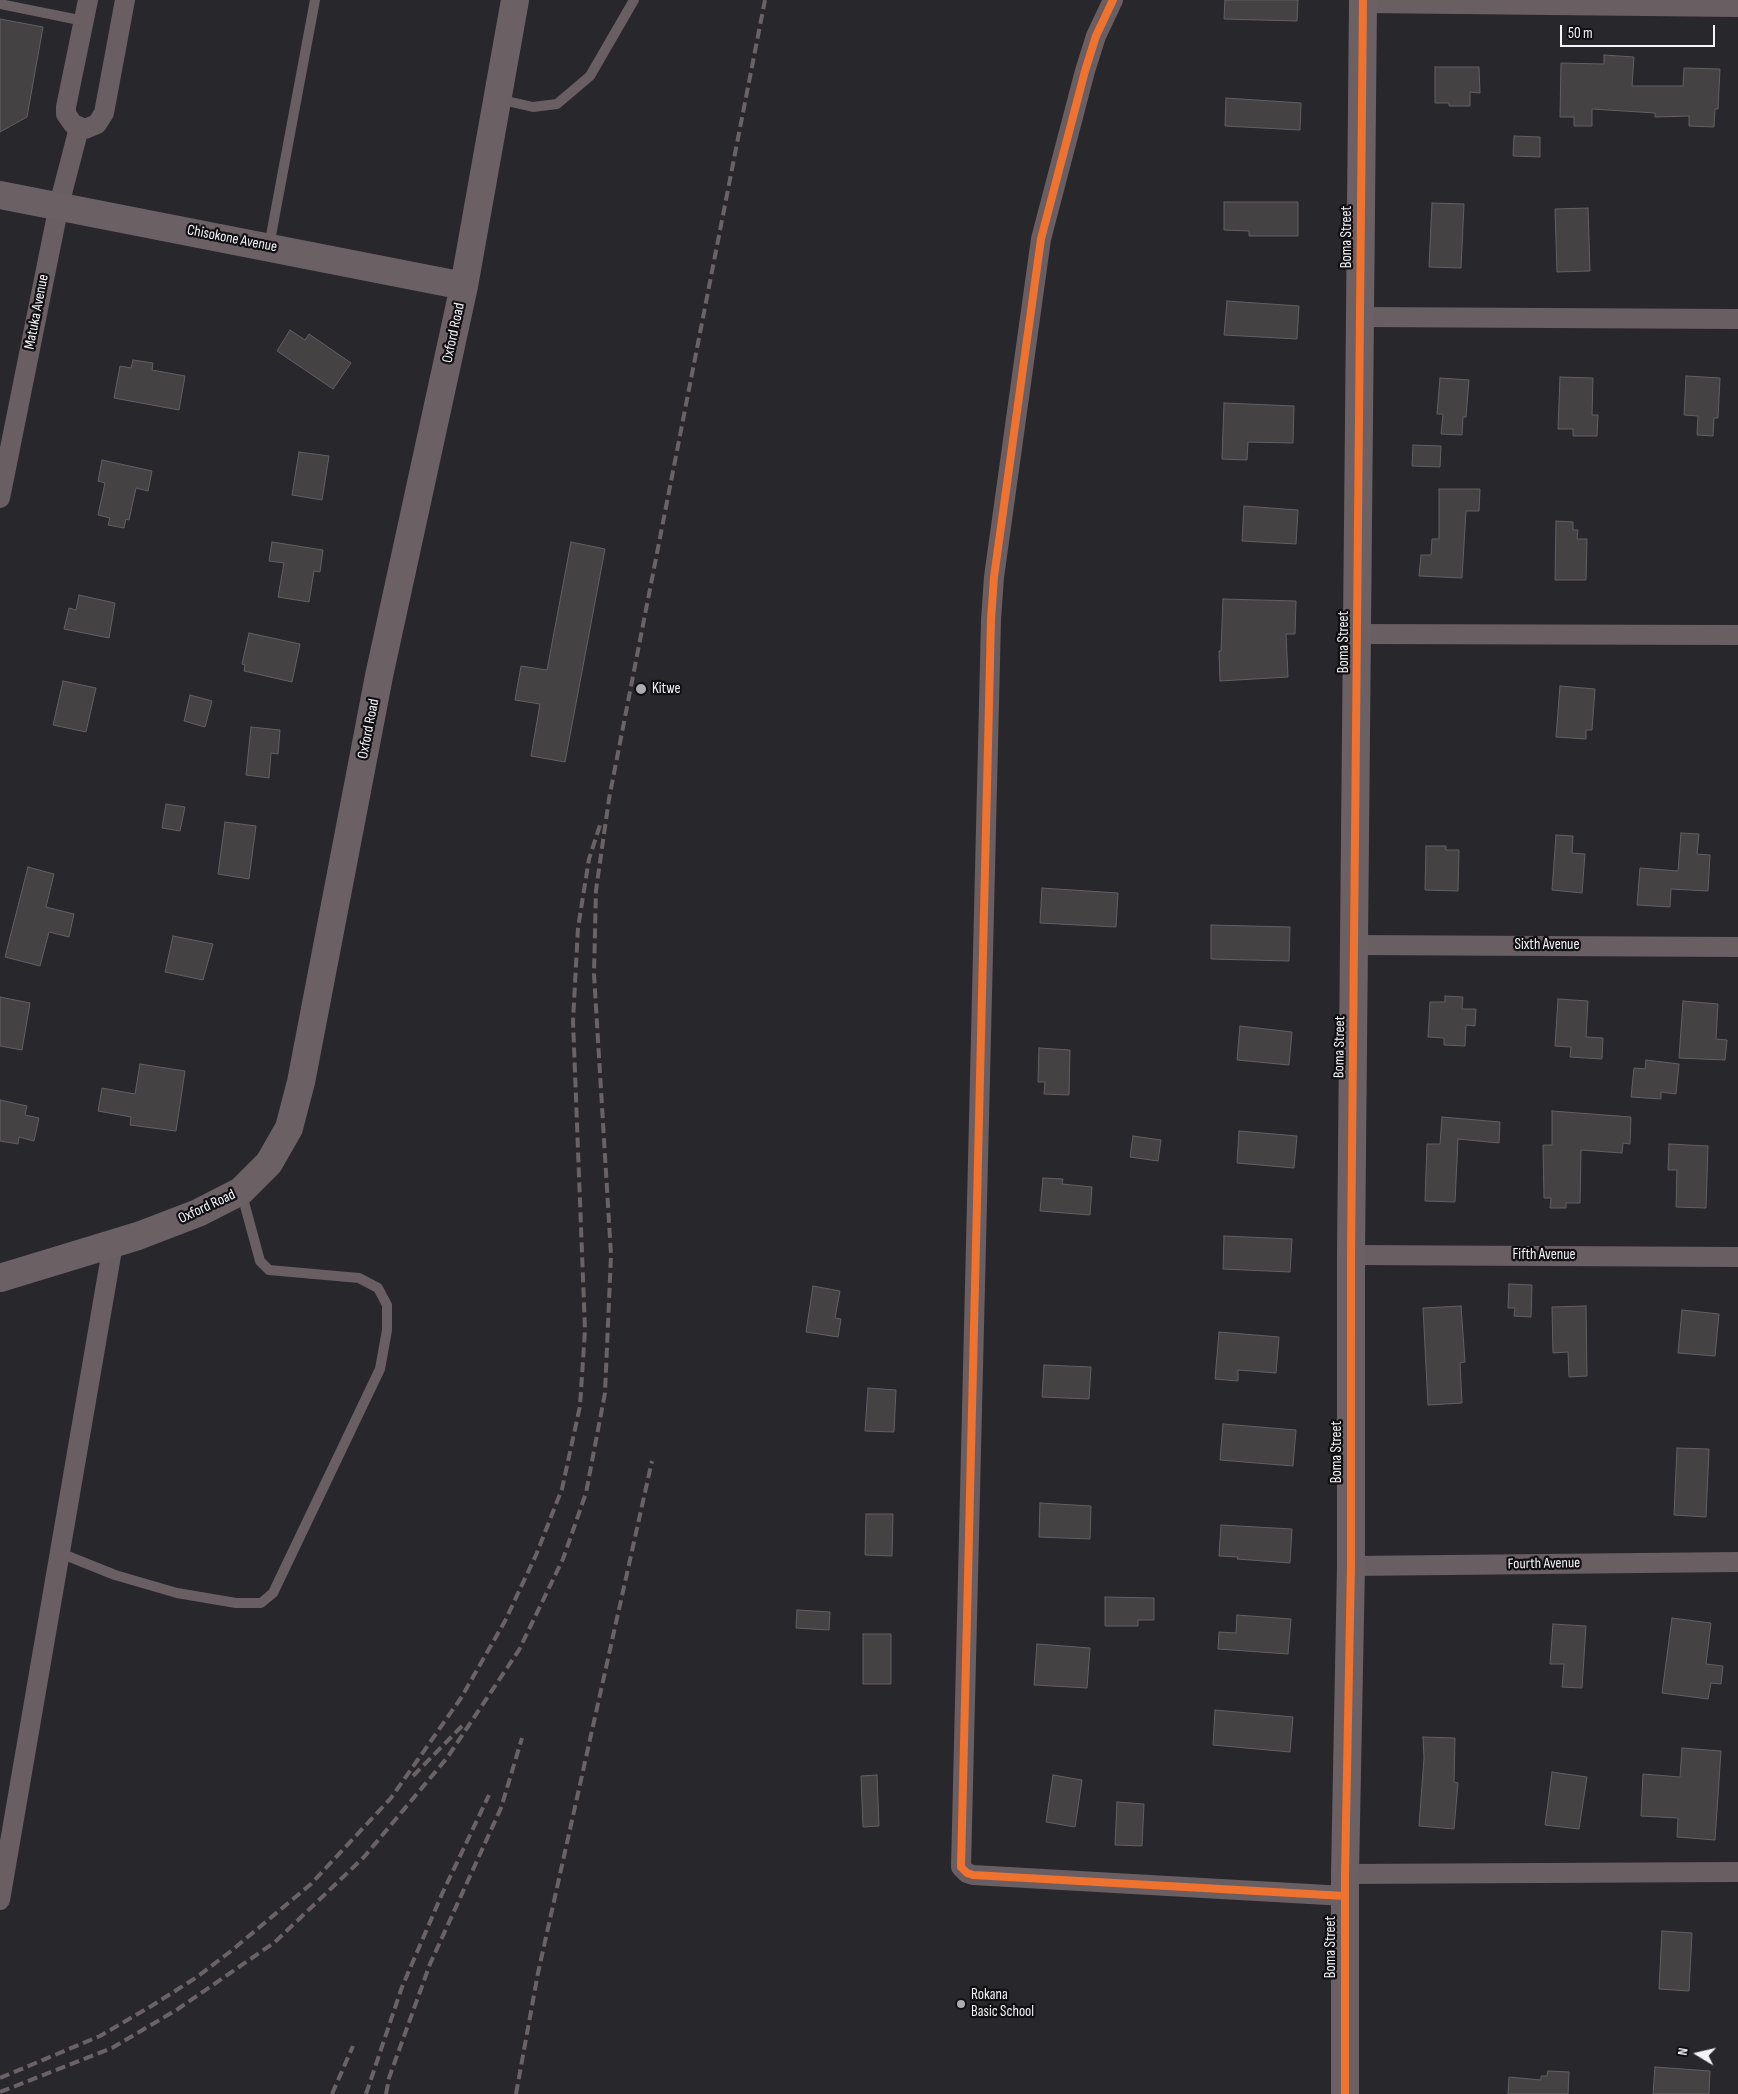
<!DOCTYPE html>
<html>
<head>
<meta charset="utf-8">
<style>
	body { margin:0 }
	#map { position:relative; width:1738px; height:2094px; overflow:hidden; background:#28272b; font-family:"Sofia Sans Condensed",sans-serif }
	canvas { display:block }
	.north { position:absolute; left:1673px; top:2029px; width:50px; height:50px; -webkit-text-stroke:4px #100f12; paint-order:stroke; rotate:279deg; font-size:14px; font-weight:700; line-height:20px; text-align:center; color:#f4f3f7 }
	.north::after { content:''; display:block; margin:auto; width:18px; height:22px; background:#f4f3f7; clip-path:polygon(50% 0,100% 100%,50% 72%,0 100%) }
	.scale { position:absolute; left:1560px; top:25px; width:155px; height:22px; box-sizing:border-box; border:2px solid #f4f3f7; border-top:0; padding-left:6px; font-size:15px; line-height:18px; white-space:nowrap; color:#f4f3f7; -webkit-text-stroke:4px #100f12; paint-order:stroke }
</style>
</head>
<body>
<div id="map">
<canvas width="1738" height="2094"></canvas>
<div class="north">N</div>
<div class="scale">50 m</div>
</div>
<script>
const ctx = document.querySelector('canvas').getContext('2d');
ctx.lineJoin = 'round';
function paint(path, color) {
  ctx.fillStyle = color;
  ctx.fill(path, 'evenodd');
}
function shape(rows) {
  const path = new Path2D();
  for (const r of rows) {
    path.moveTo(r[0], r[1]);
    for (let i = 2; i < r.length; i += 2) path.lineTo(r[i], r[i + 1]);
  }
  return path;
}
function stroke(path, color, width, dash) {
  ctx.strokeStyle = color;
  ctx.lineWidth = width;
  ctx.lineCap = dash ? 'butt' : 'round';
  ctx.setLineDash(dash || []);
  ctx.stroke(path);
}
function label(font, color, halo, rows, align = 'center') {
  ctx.font = font + ' "Sofia Sans Condensed",sans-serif';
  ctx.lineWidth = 4.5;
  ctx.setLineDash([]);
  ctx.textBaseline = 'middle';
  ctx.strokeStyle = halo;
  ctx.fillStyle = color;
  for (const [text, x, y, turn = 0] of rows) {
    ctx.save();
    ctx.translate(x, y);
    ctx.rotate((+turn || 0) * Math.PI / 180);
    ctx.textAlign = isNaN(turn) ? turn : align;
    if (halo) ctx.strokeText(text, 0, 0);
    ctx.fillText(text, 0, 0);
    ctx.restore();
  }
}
const building = shape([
	[1225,0,1298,0,1297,21,1224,19,1225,0],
	[0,19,43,27,27,117,0,132,0,19],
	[1604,55,1634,57,1632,86,1683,86,1684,68,1720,69,1718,109,1715,109,1714,127,1689,126,1689,116,1655,117,1655,113,1592,109,1592,126,1574,126,1574,117,1560,117,1561,63,1604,64,1604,55],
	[1435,67,1479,67,1480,93,1470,92,1470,106,1449,106,1449,103,1435,103,1435,67],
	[1226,98,1301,103,1300,130,1225,126,1226,98],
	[1514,136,1540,137,1540,157,1513,156,1514,136],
	[1224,202,1298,202,1298,236,1249,236,1249,231,1224,230,1224,202],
	[1432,203,1464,204,1461,268,1429,267,1432,203],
	[1588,208,1590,271,1557,272,1555,209,1588,208],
	[1227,301,1299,306,1297,339,1224,335,1227,301],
	[290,330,305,340,309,334,351,363,333,389,277,351,290,330],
	[133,360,153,363,152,370,185,376,179,410,114,398,120,366,131,368,133,360],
	[1686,376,1720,378,1718,418,1714,418,1713,436,1697,435,1698,416,1684,415,1686,376],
	[1560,377,1593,378,1592,415,1598,415,1597,436,1573,436,1573,429,1558,429,1560,377],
	[1440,378,1469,380,1466,417,1463,417,1462,435,1441,434,1443,414,1437,414,1440,378],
	[1224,403,1294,406,1293,443,1248,442,1247,460,1222,459,1224,403],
	[1413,445,1441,446,1440,467,1412,466,1413,445],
	[299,452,329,456,322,500,292,495,299,452],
	[102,460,152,471,148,491,136,488,129,520,126,519,124,528,108,525,110,518,98,515,105,483,98,481,102,460],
	[1439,489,1480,489,1479,511,1466,511,1462,578,1419,576,1421,555,1431,555,1432,539,1439,539,1439,489],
	[1244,506,1298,510,1296,544,1242,541,1244,506],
	[1556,521,1573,522,1573,530,1578,530,1577,539,1587,539,1586,580,1555,580,1556,521],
	[272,542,323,550,320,572,314,571,309,602,278,597,284,563,269,561,272,542],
	[571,542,605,549,565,762,531,756,540,704,515,700,521,666,547,670,571,542],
	[79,595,115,603,109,638,64,629,69,608,76,610,79,595],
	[1223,599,1296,601,1295,634,1286,634,1288,677,1220,681,1219,651,1221,651,1223,599],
	[249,633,300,644,292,682,244,671,245,665,242,664,249,633],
	[63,681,96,688,86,732,53,725,63,681],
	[1560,686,1595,689,1592,730,1586,730,1586,739,1556,737,1560,686],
	[190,695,212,701,205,727,184,721,190,695],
	[251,727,280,730,278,754,271,753,269,778,246,775,251,727],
	[166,804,185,807,180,831,162,828,166,804],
	[225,822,256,826,249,879,218,874,225,822],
	[1681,833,1699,834,1697,854,1710,855,1708,891,1671,889,1670,907,1637,905,1640,868,1678,871,1681,833],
	[1556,835,1573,836,1572,853,1585,854,1582,893,1552,890,1556,835],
	[1426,846,1446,846,1446,850,1459,850,1458,891,1425,890,1426,846],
	[28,867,54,874,46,907,74,914,69,937,49,932,40,966,5,957,28,867],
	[1042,888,1118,893,1116,927,1040,923,1042,888],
	[1211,925,1290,927,1289,961,1211,959,1211,925],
	[173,936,213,944,203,980,165,972,173,936],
	[1445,996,1463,997,1462,1009,1476,1009,1475,1026,1466,1025,1465,1046,1444,1045,1444,1038,1428,1037,1430,1002,1445,1002,1445,996],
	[0,997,30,1003,22,1050,0,1046,0,997],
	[1558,999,1588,1001,1586,1037,1603,1038,1602,1059,1570,1057,1571,1047,1555,1046,1558,999],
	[1683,1001,1718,1004,1716,1039,1727,1040,1725,1060,1679,1058,1683,1001],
	[1240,1026,1292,1032,1289,1065,1237,1060,1240,1026],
	[1039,1048,1070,1050,1069,1095,1044,1094,1045,1082,1038,1082,1039,1048],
	[1646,1060,1679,1064,1676,1094,1661,1092,1661,1099,1631,1097,1634,1068,1645,1069,1646,1060],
	[140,1064,185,1071,176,1131,130,1125,131,1117,98,1111,102,1088,135,1094,140,1064],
	[0,1100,27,1106,25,1115,39,1118,34,1141,19,1137,18,1144,0,1141,0,1100],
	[1552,1111,1631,1117,1630,1144,1623,1143,1622,1153,1581,1150,1580,1203,1566,1203,1566,1208,1550,1208,1551,1198,1544,1198,1543,1145,1552,1145,1552,1111],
	[1442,1117,1500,1122,1499,1143,1458,1139,1455,1202,1425,1201,1427,1144,1440,1144,1442,1117],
	[1239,1131,1297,1136,1294,1168,1237,1163,1239,1131],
	[1133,1136,1161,1140,1158,1161,1130,1157,1133,1136],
	[1669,1144,1708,1146,1706,1208,1676,1207,1677,1170,1668,1170,1669,1144],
	[1043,1178,1063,1179,1062,1184,1092,1187,1090,1215,1040,1211,1043,1178],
	[1224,1236,1292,1239,1290,1272,1223,1269,1224,1236],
	[1509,1284,1532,1285,1531,1317,1514,1316,1515,1308,1508,1308,1509,1284],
	[813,1286,840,1291,835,1318,841,1319,838,1337,806,1332,813,1286],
	[1461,1306,1465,1362,1460,1363,1462,1403,1428,1405,1423,1308,1461,1306],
	[1586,1306,1587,1376,1569,1377,1568,1352,1553,1353,1552,1307,1586,1306],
	[1682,1310,1719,1314,1715,1356,1678,1353,1682,1310],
	[1219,1332,1279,1337,1276,1373,1238,1370,1238,1381,1215,1379,1219,1332],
	[1044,1365,1091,1367,1089,1399,1042,1397,1044,1365],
	[868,1388,896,1390,894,1432,865,1431,868,1388],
	[1223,1424,1296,1430,1293,1466,1220,1460,1223,1424],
	[1677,1448,1709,1449,1706,1517,1674,1515,1677,1448],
	[1040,1503,1091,1506,1090,1539,1039,1537,1040,1503],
	[866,1514,893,1514,892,1556,865,1555,866,1514],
	[1221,1525,1292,1529,1290,1563,1237,1559,1238,1557,1219,1556,1221,1525],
	[1105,1597,1154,1598,1154,1620,1138,1620,1138,1626,1105,1626,1105,1597],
	[797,1610,830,1612,829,1630,796,1628,797,1610],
	[1237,1615,1291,1619,1288,1654,1218,1649,1219,1632,1236,1633,1237,1615],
	[1672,1618,1711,1623,1706,1664,1723,1666,1721,1684,1711,1683,1708,1699,1662,1693,1672,1618],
	[1553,1624,1586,1626,1582,1688,1562,1687,1564,1664,1550,1664,1553,1624],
	[863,1634,891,1634,891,1684,863,1684,863,1634],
	[1037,1644,1090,1648,1087,1688,1034,1685,1037,1644],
	[1215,1710,1293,1717,1290,1752,1213,1745,1215,1710],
	[1423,1737,1455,1738,1454,1782,1458,1783,1454,1829,1419,1826,1424,1758,1423,1737],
	[1682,1748,1721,1751,1715,1840,1677,1837,1678,1818,1641,1816,1643,1774,1680,1777,1682,1748],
	[1552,1772,1587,1777,1579,1829,1545,1825,1552,1772],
	[877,1775,879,1826,863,1827,861,1776,877,1775],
	[1053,1775,1082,1780,1075,1827,1046,1822,1053,1775],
	[1117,1802,1144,1804,1142,1846,1115,1845,1117,1802],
	[1662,1931,1692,1933,1689,1991,1659,1989,1662,1931],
	[1655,2067,1710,2071,1709,2094,1653,2094,1655,2067],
	[1548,2071,1569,2072,1568,2094,1508,2094,1509,2077,1541,2080,1541,2076,1547,2076,1548,2071]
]);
paint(building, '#444243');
stroke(building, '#626061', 1);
stroke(shape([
	[0,4,84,21],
	[498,99,533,107,557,104,590,76,634,0],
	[269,246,315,0],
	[60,1553,115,1575,177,1593,236,1603,261,1603,273,1593,380,1369,387,1330,387,1305,378,1288,359,1278,269,1270,260,1261,241,1191]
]), '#695e62', 10);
stroke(shape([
	[88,0,66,107,66,114,73,124,85,129,97,124,104,113,125,0],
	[1113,0,1096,36,1085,71,1041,239,994,577,991,620,961,1867,967,1873,973,1875,1345,1896],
	[1363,3,1738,7],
	[1360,317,1738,319],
	[0,498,59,205,79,128],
	[1358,634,1738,635],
	[1355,945,1738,947],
	[1351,1255,1738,1257],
	[1351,1566,1738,1562],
	[1345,1874,1738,1872],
	[0,1900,113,1244]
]), '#695e62', 20);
stroke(shape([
	[0,195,464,286],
	[0,1278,138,1236,198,1213,241,1191,269,1163,289,1128,301,1082,379,676,464,286,515,0],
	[1345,2094,1345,1874,1351,1566,1351,1255,1363,0]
]), '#6b6165', 28);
stroke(shape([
	[413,1776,463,1725],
	[0,2078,100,2036,153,2005,197,1977,231,1951,311,1884,391,1798,461,1698,505,1621,536,1555,562,1489,580,1406,585,1330,573,1021,578,928,589,859,600,825],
	[0,2092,112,2048,178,2009,275,1942,364,1857,447,1758,519,1650,563,1559,586,1493,605,1393,611,1255,594,974,596,890,609,799,765,0],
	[332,2094,353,2046],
	[366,2094,402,1987,442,1894,489,1795],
	[386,2094,389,2078,430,1964,501,1808,522,1738],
	[516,2094,538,1973,652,1461]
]), '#696366', 4, [10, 5]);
stroke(shape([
	[1113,0,1096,36,1085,71,1041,239,994,577,991,620,961,1867,967,1873,973,1875,1345,1896],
	[1345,2094,1345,1874,1351,1566,1351,1255,1363,0]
]), '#ef722f', 8);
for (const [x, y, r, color] of [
	[641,689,6,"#adacb0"],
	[961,2004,5,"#adacb0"]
]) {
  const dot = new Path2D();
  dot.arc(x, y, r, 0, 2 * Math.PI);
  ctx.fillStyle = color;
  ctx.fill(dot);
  stroke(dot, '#100f12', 2);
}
label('15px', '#f4f3f7', '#100f12', [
	["Boma Street",1347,237,-90],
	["Chisokone Avenue",232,239,11],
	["Matuka Avenue",37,312,-79],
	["Oxford Road",454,333,-78],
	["Boma Street",1344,642,-90],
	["Oxford Road",369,729,-79],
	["Sixth Avenue",1547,945],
	["Boma Street",1340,1047,-89],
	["Oxford Road",207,1207,-25],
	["Fifth Avenue",1544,1255],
	["Boma Street",1337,1452,-90],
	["Fourth Avenue",1544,1564,-1],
	["Boma Street",1331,1947,-90]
]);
label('15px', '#f4f3f7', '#100f12', [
	["Kitwe",652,689],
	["Rokana",971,1995],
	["Basic School",971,2012]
], 'left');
</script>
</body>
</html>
